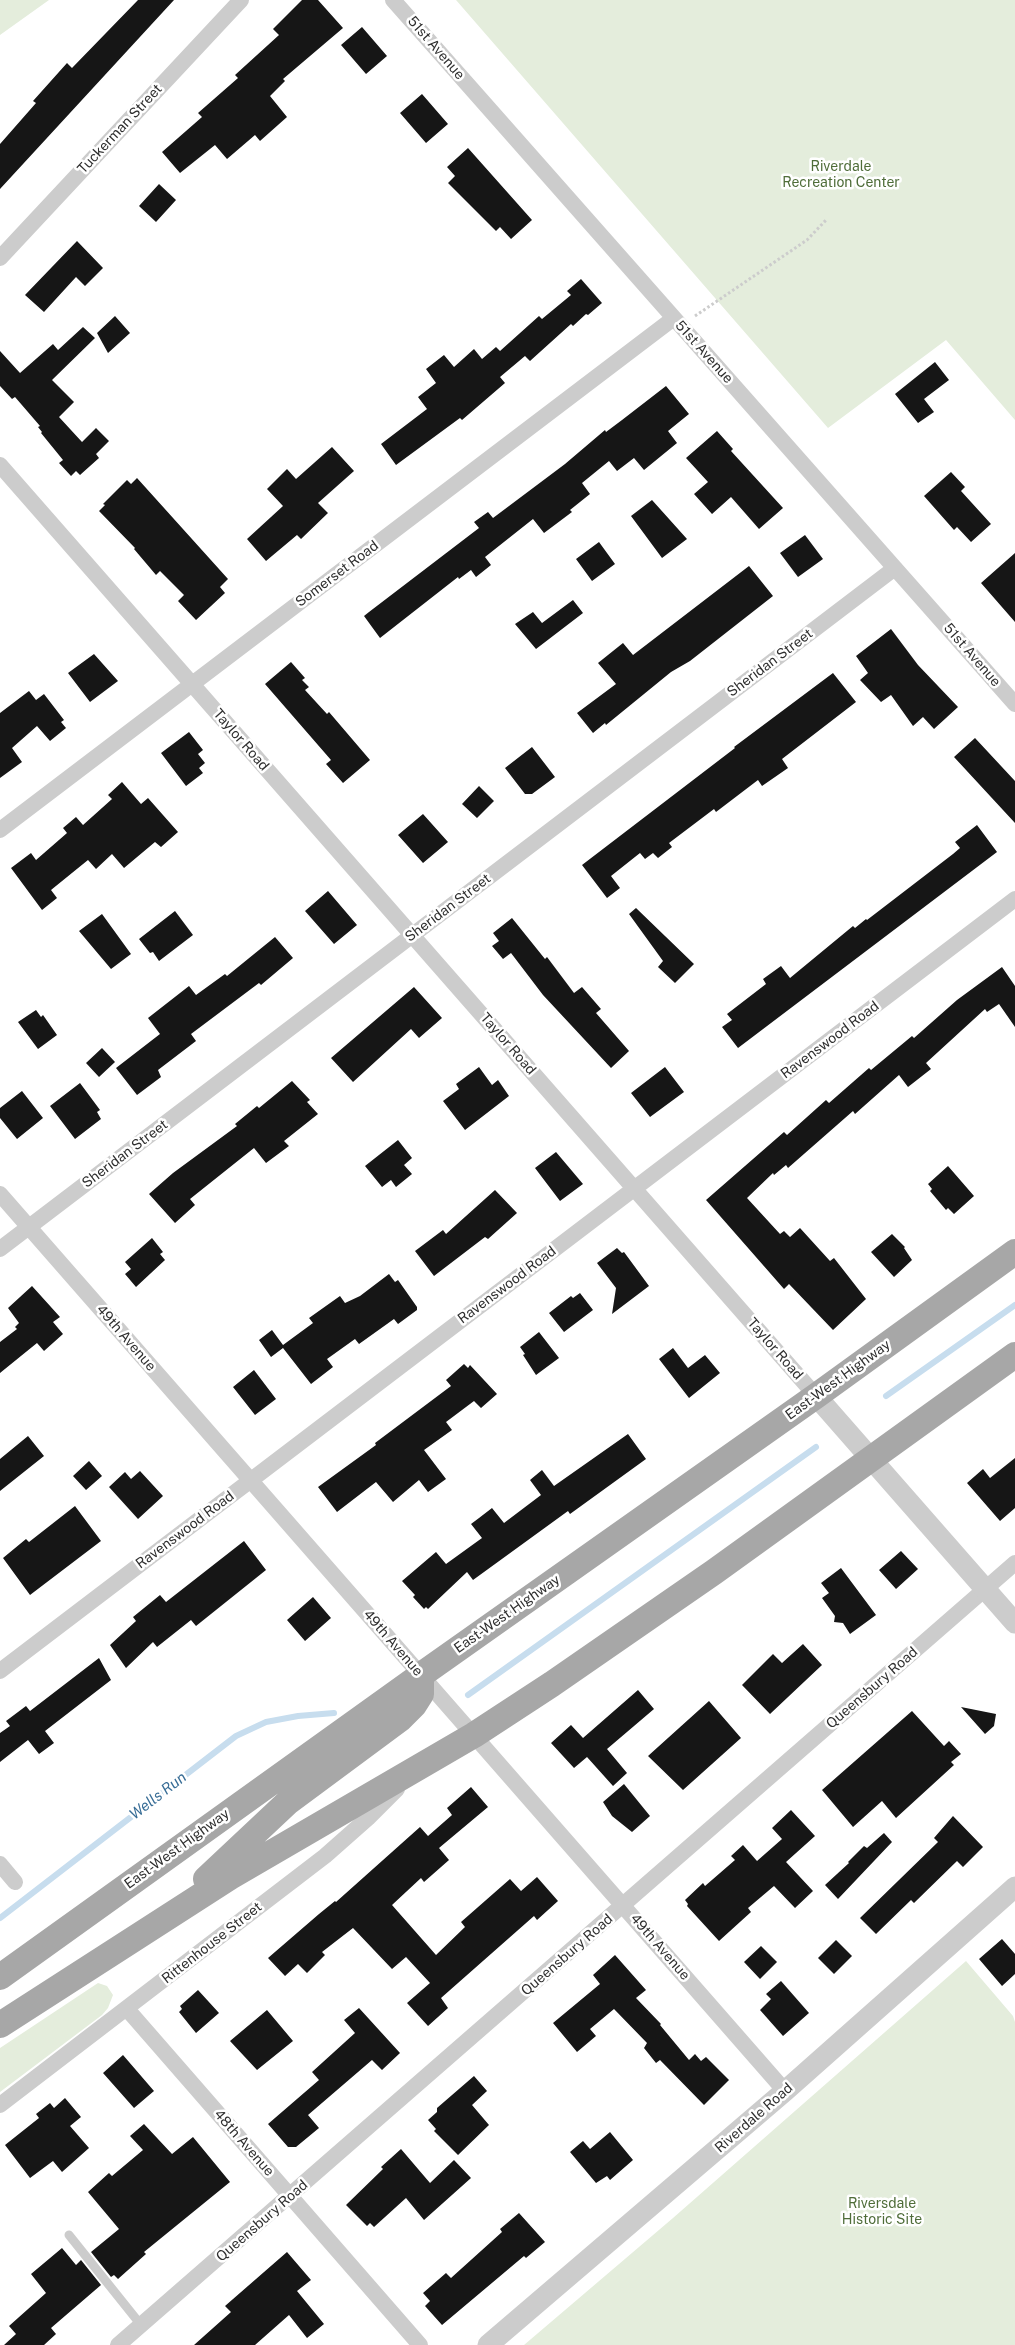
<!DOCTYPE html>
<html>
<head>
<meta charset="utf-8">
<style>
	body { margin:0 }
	canvas { display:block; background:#fff }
</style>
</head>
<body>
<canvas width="1015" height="2345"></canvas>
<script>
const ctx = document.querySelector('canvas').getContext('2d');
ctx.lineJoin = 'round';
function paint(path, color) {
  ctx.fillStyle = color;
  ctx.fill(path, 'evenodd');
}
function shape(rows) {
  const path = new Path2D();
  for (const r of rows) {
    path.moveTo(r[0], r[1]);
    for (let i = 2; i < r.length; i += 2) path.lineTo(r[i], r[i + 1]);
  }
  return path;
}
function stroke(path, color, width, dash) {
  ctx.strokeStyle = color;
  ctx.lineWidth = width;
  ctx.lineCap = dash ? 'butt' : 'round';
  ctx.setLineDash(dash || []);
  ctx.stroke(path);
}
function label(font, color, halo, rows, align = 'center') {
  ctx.font = font + ' "Public Sans",sans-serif';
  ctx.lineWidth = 5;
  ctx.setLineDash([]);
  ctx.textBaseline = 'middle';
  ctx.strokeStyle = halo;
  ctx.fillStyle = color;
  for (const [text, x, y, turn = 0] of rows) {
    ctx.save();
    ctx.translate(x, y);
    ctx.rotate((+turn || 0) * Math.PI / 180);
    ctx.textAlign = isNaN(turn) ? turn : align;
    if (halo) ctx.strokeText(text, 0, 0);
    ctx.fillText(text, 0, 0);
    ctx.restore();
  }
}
paint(shape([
	[0,0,49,0,0,35],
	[456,0,1015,0,1015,420,946,340,828,428],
	[966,1961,1013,2016,1015,2022,1015,2345,524,2345,673,2218],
	[98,1983,107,1986,113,1995,108,2008,102,2015,0,2092,0,2048]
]), '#e4eddc');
stroke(shape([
	[886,1396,1015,1305],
	[468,1695,816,1447],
	[0,1918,236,1736,266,1722,298,1716,334,1713]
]), '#c7ddee', 6);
paint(shape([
	[138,0,174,0,0,189,0,144,36,103,33,101,67,63,72,68],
	[302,0,318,0,343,28,283,79,285,81,270,96,287,117,260,141,255,135,227,159,215,145,180,173,162,152,202,117,198,113,238,78,235,75,279,35,273,29],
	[362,27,387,56,366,74,341,45],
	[422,94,448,124,426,143,400,113],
	[468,148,532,220,511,239,500,227,496,231,448,183,455,176,447,167],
	[159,184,176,200,156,222,139,206],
	[77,241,103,268,85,286,76,277,44,312,25,295],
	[581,279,602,303,588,315,586,314,573,326,571,324,530,361,525,356,500,377,505,383,462,420,460,418,396,465,381,444,427,409,418,397,436,383,426,369,444,355,454,367,474,349,482,359,496,347,500,351,539,316,542,319,571,295,567,291],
	[115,316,130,333,108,353,97,333],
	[83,327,95,338,52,380,74,402,59,417,82,442,96,428,109,441,96,454,99,458,80,475,76,471,71,476,59,463,63,460,41,433,42,432,38,427,40,426,15,397,12,399,0,386,0,351,20,373,53,344,58,350],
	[935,362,949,380,924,399,934,412,918,423,895,394],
	[666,386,689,414,668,431,677,443,644,470,634,458,617,471,609,461,582,483,590,494,570,510,572,512,544,533,533,519,485,557,491,565,476,577,471,570,459,579,458,577,380,638,364,616,369,612,479,528,474,522,488,512,493,518,565,464,605,430,606,432,622,420],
	[717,431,733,449,731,451,783,508,759,529,731,497,712,514,694,494,708,482,686,458],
	[332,447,354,471,318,503,328,513,301,539,297,535,266,561,247,539,283,506,267,489,287,469,296,479],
	[951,472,965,487,961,491,991,524,971,542,957,527,954,530,924,496],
	[137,478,228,579,220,587,225,593,196,620,178,601,184,595,160,571,156,575,134,549,135,548,99,511,105,505,103,504,127,480,131,484],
	[652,500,687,539,662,558,631,516],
	[805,535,823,559,798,577,780,553],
	[599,542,615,564,592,581,576,559],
	[1015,553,1015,622,981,583],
	[749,566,773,596,690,661,671,672,606,725,605,723,593,733,577,713,616,684,598,663,623,643,633,655],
	[573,600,583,613,536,649,515,624,533,612,542,623],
	[891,629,918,665,958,707,934,729,923,717,913,726,891,695,881,702,860,680,868,673,856,656],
	[94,654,118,681,90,702,68,673],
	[291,662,305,678,302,680,309,687,305,690,327,714,329,712,370,760,343,783,326,764,331,760,265,684],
	[833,673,856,702,782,759,788,768,762,786,758,780,716,812,714,809,669,843,672,847,658,858,653,853,645,859,640,853,611,876,620,888,607,898,582,865,735,748,734,747],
	[29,691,36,700,44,694,64,720,61,722,66,728,50,741,37,726,12,748,22,762,0,778,0,713],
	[189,732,203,750,198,754,205,763,199,768,203,773,186,786,161,753],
	[975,738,1015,781,1015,823,954,757],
	[532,747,555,777,532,794,525,794,505,768],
	[122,782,141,804,148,798,178,832,161,847,155,842,124,868,112,854,96,869,88,860,51,890,57,898,42,910,11,868,31,853,36,860,67,833,63,828,76,817,83,825,112,799,108,795],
	[479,786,494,801,477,818,462,804],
	[423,814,448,842,423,863,398,835],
	[977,825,997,852,738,1048,722,1027,732,1020,727,1014,766,984,763,979,781,966,790,978,853,926,855,928,866,919,867,920,953,854,960,848,955,842],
	[328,891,357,925,334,944,305,911],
	[636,908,694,964,675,983,658,967,663,961,629,914],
	[175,911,193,935,159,961,153,952,150,953,139,939],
	[102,914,131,954,111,969,79,931],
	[512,918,545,959,547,957,574,993,582,987,601,1009,596,1013,629,1051,611,1068,543,995,511,953,503,959,492,946,499,941,493,933],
	[275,937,293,958,261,985,259,983,191,1034,196,1041,158,1070,161,1077,137,1095,116,1068,160,1034,148,1018,189,986,196,995,225,974,227,976],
	[1002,967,1015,986,1015,1027,999,1004,987,1012,985,1009,926,1063,931,1069,908,1087,899,1075,855,1114,853,1111,788,1168,786,1165,774,1175,773,1173,747,1198,780,1234,784,1231,790,1237,800,1228,830,1261,834,1258,866,1299,833,1330,789,1284,784,1289,706,1200,784,1132,787,1135,826,1100,829,1103,869,1068,871,1070,912,1036,914,1038,957,1000],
	[414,987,442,1018,419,1038,411,1029,353,1082,331,1058],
	[36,1010,41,1017,43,1015,57,1035,38,1049,18,1022],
	[102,1048,115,1062,99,1077,86,1063],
	[479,1067,492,1085,498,1080,509,1096,465,1130,443,1101,459,1089,456,1084],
	[665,1067,684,1092,650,1117,631,1093],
	[292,1081,310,1100,307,1102,318,1114,284,1141,289,1146,266,1163,254,1148,190,1199,195,1205,175,1223,149,1194,173,1173,237,1126,235,1124,257,1106,259,1108],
	[80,1083,100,1110,97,1112,101,1119,75,1139,50,1106],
	[22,1091,43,1118,17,1139,0,1118,0,1108],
	[398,1140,412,1158,404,1165,412,1174,396,1187,391,1180,382,1187,365,1166],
	[556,1152,583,1184,560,1201,535,1168],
	[948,1166,974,1196,954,1214,948,1208,946,1210,930,1191,932,1189,928,1184],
	[495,1190,517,1213,488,1239,485,1237,434,1276,415,1251,443,1230,446,1234],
	[892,1234,905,1247,904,1248,912,1260,894,1277,871,1252],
	[152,1238,163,1252,160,1254,165,1260,136,1287,125,1274,131,1269,125,1262],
	[617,1248,622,1253,624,1252,649,1286,612,1314,616,1288,597,1263],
	[389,1274,395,1282,398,1280,417,1307,417,1310,398,1324,394,1319,359,1344,355,1339,327,1359,333,1367,311,1384,283,1348,271,1357,259,1340,272,1330,283,1345,313,1323,309,1318,340,1296,345,1303,360,1296],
	[32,1286,60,1317,53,1322,63,1334,44,1351,37,1343,0,1373,0,1342,17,1329,15,1327,19,1323,8,1308],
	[580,1293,593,1310,564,1332,549,1313,571,1296,573,1298],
	[539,1332,559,1358,536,1375,523,1355,525,1354,520,1347],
	[673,1348,688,1368,705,1355,720,1373,689,1398,659,1359],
	[464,1364,468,1368,470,1365,497,1394,481,1408,474,1401,446,1422,452,1430,424,1450,446,1479,428,1492,419,1480,393,1502,376,1482,337,1512,318,1487,376,1445,375,1443,451,1386,446,1380],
	[254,1370,276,1399,255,1415,233,1387],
	[628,1434,646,1459,570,1514,568,1511,473,1580,467,1572,428,1609,426,1607,424,1609,413,1597,415,1595,402,1581,436,1552,446,1564,482,1538,471,1524,479,1518,492,1508,504,1523,541,1495,530,1480,542,1470,554,1486],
	[28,1436,44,1456,0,1491,0,1459],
	[1015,1458,1015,1508,1000,1521,967,1483,983,1469,990,1478],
	[89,1461,102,1476,86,1490,73,1476],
	[140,1471,163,1496,138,1519,109,1487,125,1472,131,1479],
	[75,1506,101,1541,30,1595,3,1558,26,1539,29,1542],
	[244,1541,266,1570,196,1626,191,1620,157,1647,153,1642,126,1668,110,1645,136,1621,133,1617,160,1595,166,1602],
	[901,1551,918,1569,896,1589,879,1570],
	[841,1568,876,1615,850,1634,843,1623,834,1622,835,1616,822,1598,829,1593,821,1583],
	[313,1597,331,1618,305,1641,287,1620],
	[803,1644,822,1665,770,1714,742,1685,773,1654,782,1663],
	[99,1658,111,1680,45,1731,54,1743,39,1754,28,1740,0,1762,0,1733,10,1726,6,1721,26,1706,30,1711],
	[638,1690,654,1709,607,1749,627,1773,613,1786,587,1757,574,1768,551,1743,571,1725,583,1738],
	[709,1701,741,1738,683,1790,648,1756],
	[961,1707,996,1714,994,1726,985,1734],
	[912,1711,944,1746,949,1741,961,1754,951,1762,954,1765,896,1818,882,1801,853,1827,822,1790],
	[624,1784,650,1816,632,1832,612,1816,603,1802],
	[471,1787,488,1807,439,1848,449,1860,424,1882,421,1878,392,1905,436,1955,465,1927,461,1922,510,1879,521,1891,537,1877,558,1901,537,1920,534,1916,441,1998,448,2008,428,2026,407,2003,430,1983,406,1957,392,1969,353,1928,322,1952,325,1955,307,1973,298,1964,285,1976,268,1958,319,1914,335,1901,336,1902,420,1827,428,1836,452,1815,447,1808],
	[791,1810,815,1836,786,1862,813,1891,795,1908,774,1886,748,1908,751,1912,719,1941,687,1906,688,1904,685,1900,703,1883,705,1886,735,1860,731,1856,743,1845,757,1861,782,1839,772,1828],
	[953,1816,983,1847,963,1867,957,1861,914,1903,911,1900,876,1934,860,1918,938,1842,934,1838],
	[884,1833,892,1842,838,1899,825,1885,849,1863,848,1862,864,1846,867,1848],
	[1002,1939,1015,1954,1015,1974,1002,1986,979,1959],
	[836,1940,852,1956,834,1974,818,1958],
	[761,1946,777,1962,760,1979,744,1962],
	[615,1955,646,1990,636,1998,661,2024,660,2025,689,2060,695,2054,701,2061,706,2057,729,2080,704,2105,660,2060,656,2063,644,2048,647,2043,614,2009,590,2029,596,2036,577,2052,553,2023,600,1984,593,1975],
	[781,1981,809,2013,783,2036,760,2010,771,1999,766,1994],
	[198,1990,219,2013,196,2033,179,2012,182,2009,180,2006],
	[359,2008,400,2053,382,2070,372,2060,308,2115,319,2128,296,2147,288,2147,268,2124,319,2080,312,2072,355,2033,344,2020],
	[267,2010,293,2041,257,2070,230,2041],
	[123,2055,154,2091,134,2108,103,2073],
	[474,2076,487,2091,472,2105,489,2125,458,2155,434,2131,436,2129,428,2120,437,2112,437,2108],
	[65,2098,81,2117,70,2126,89,2148,62,2172,53,2161,30,2178,5,2145,39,2118,36,2114,50,2103,54,2108],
	[144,2124,172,2154,193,2137,230,2182,144,2252,146,2254,118,2279,114,2275,111,2277,91,2252,119,2229,88,2192,109,2173,112,2176,143,2150,130,2136],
	[610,2132,633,2160,610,2180,607,2176,596,2183,570,2152,583,2141,590,2149],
	[401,2149,430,2183,454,2160,471,2178,424,2220,406,2198,374,2227,370,2223,367,2226,346,2205,383,2169,381,2167],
	[519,2213,545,2242,526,2258,524,2256,442,2325,425,2306,430,2301,423,2293,446,2273,451,2278,502,2232,500,2229],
	[62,2248,76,2265,81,2260,101,2285,51,2328,56,2334,44,2345,4,2345,16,2334,9,2326,46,2293,31,2274],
	[287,2252,311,2280,297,2291,324,2324,307,2338,289,2315,255,2345,194,2345,231,2312,225,2306]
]), '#161616');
stroke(shape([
	[695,316,807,240,827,219]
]), '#ccc', 3, [2.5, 2.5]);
stroke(shape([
	[69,2235,141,2325]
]), '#ccc', 9);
stroke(shape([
	[393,0,1015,704],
	[0,258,241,0],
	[0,465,816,1396],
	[0,830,674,318],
	[0,1194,785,2091],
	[0,1249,895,568],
	[0,1671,1015,899],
	[0,1864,15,1882],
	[127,2009,420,2345],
	[0,2105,325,1856,368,1818,397,1789],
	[118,2345,1015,1563]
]), '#ccc', 16);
stroke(shape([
	[816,1396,1015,1623],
	[488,2345,785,2091,1015,1887]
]), '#ccc', 21);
stroke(shape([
	[206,1879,288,1802,400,1719,414,1705,421,1694,421,1675],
	[0,1977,421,1675,816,1396,1015,1252],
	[0,2025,230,1877,474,1735,552,1684,714,1572,1015,1355]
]), '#a7a7a7', 26);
label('14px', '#2f2f2f', '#fff', [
	["51st Avenue",436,48,49],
	["Tuckerman Street",120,129,-47],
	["51st Avenue",704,352,48],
	["Somerset Road",337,574,-37],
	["51st Avenue",972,655,49],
	["Sheridan Street",770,663,-37],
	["Taylor Road",241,740,49],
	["Sheridan Street",448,908,-37],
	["Ravenswood Road",830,1040,-37],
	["Taylor Road",508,1044,49],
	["Sheridan Street",125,1154,-37],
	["Ravenswood Road",507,1285,-37],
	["49th Avenue",126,1338,49],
	["Taylor Road",775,1349,49],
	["East-West Highway",838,1380,-36],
	["Ravenswood Road",185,1530,-37],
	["East-West Highway",507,1614,-35],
	["49th Avenue",393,1643,49],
	["Queensbury Road",872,1688,-41],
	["East-West Highway",177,1849,-36],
	["Rittenhouse Street",212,1943,-38],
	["49th Avenue",660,1947,49],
	["Queensbury Road",567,1955,-41],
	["Riverdale Road",754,2118,-41],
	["48th Avenue",244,2143,49],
	["Queensbury Road",262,2221,-41]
]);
label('14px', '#4f6d39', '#fff', [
	["Riverdale",841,167],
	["Recreation Center",841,183],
	["Riversdale",882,2204],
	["Historic Site",882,2220]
]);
label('italic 15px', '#386d96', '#fff', [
	["Wells Run",158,1796,-38]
]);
</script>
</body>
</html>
